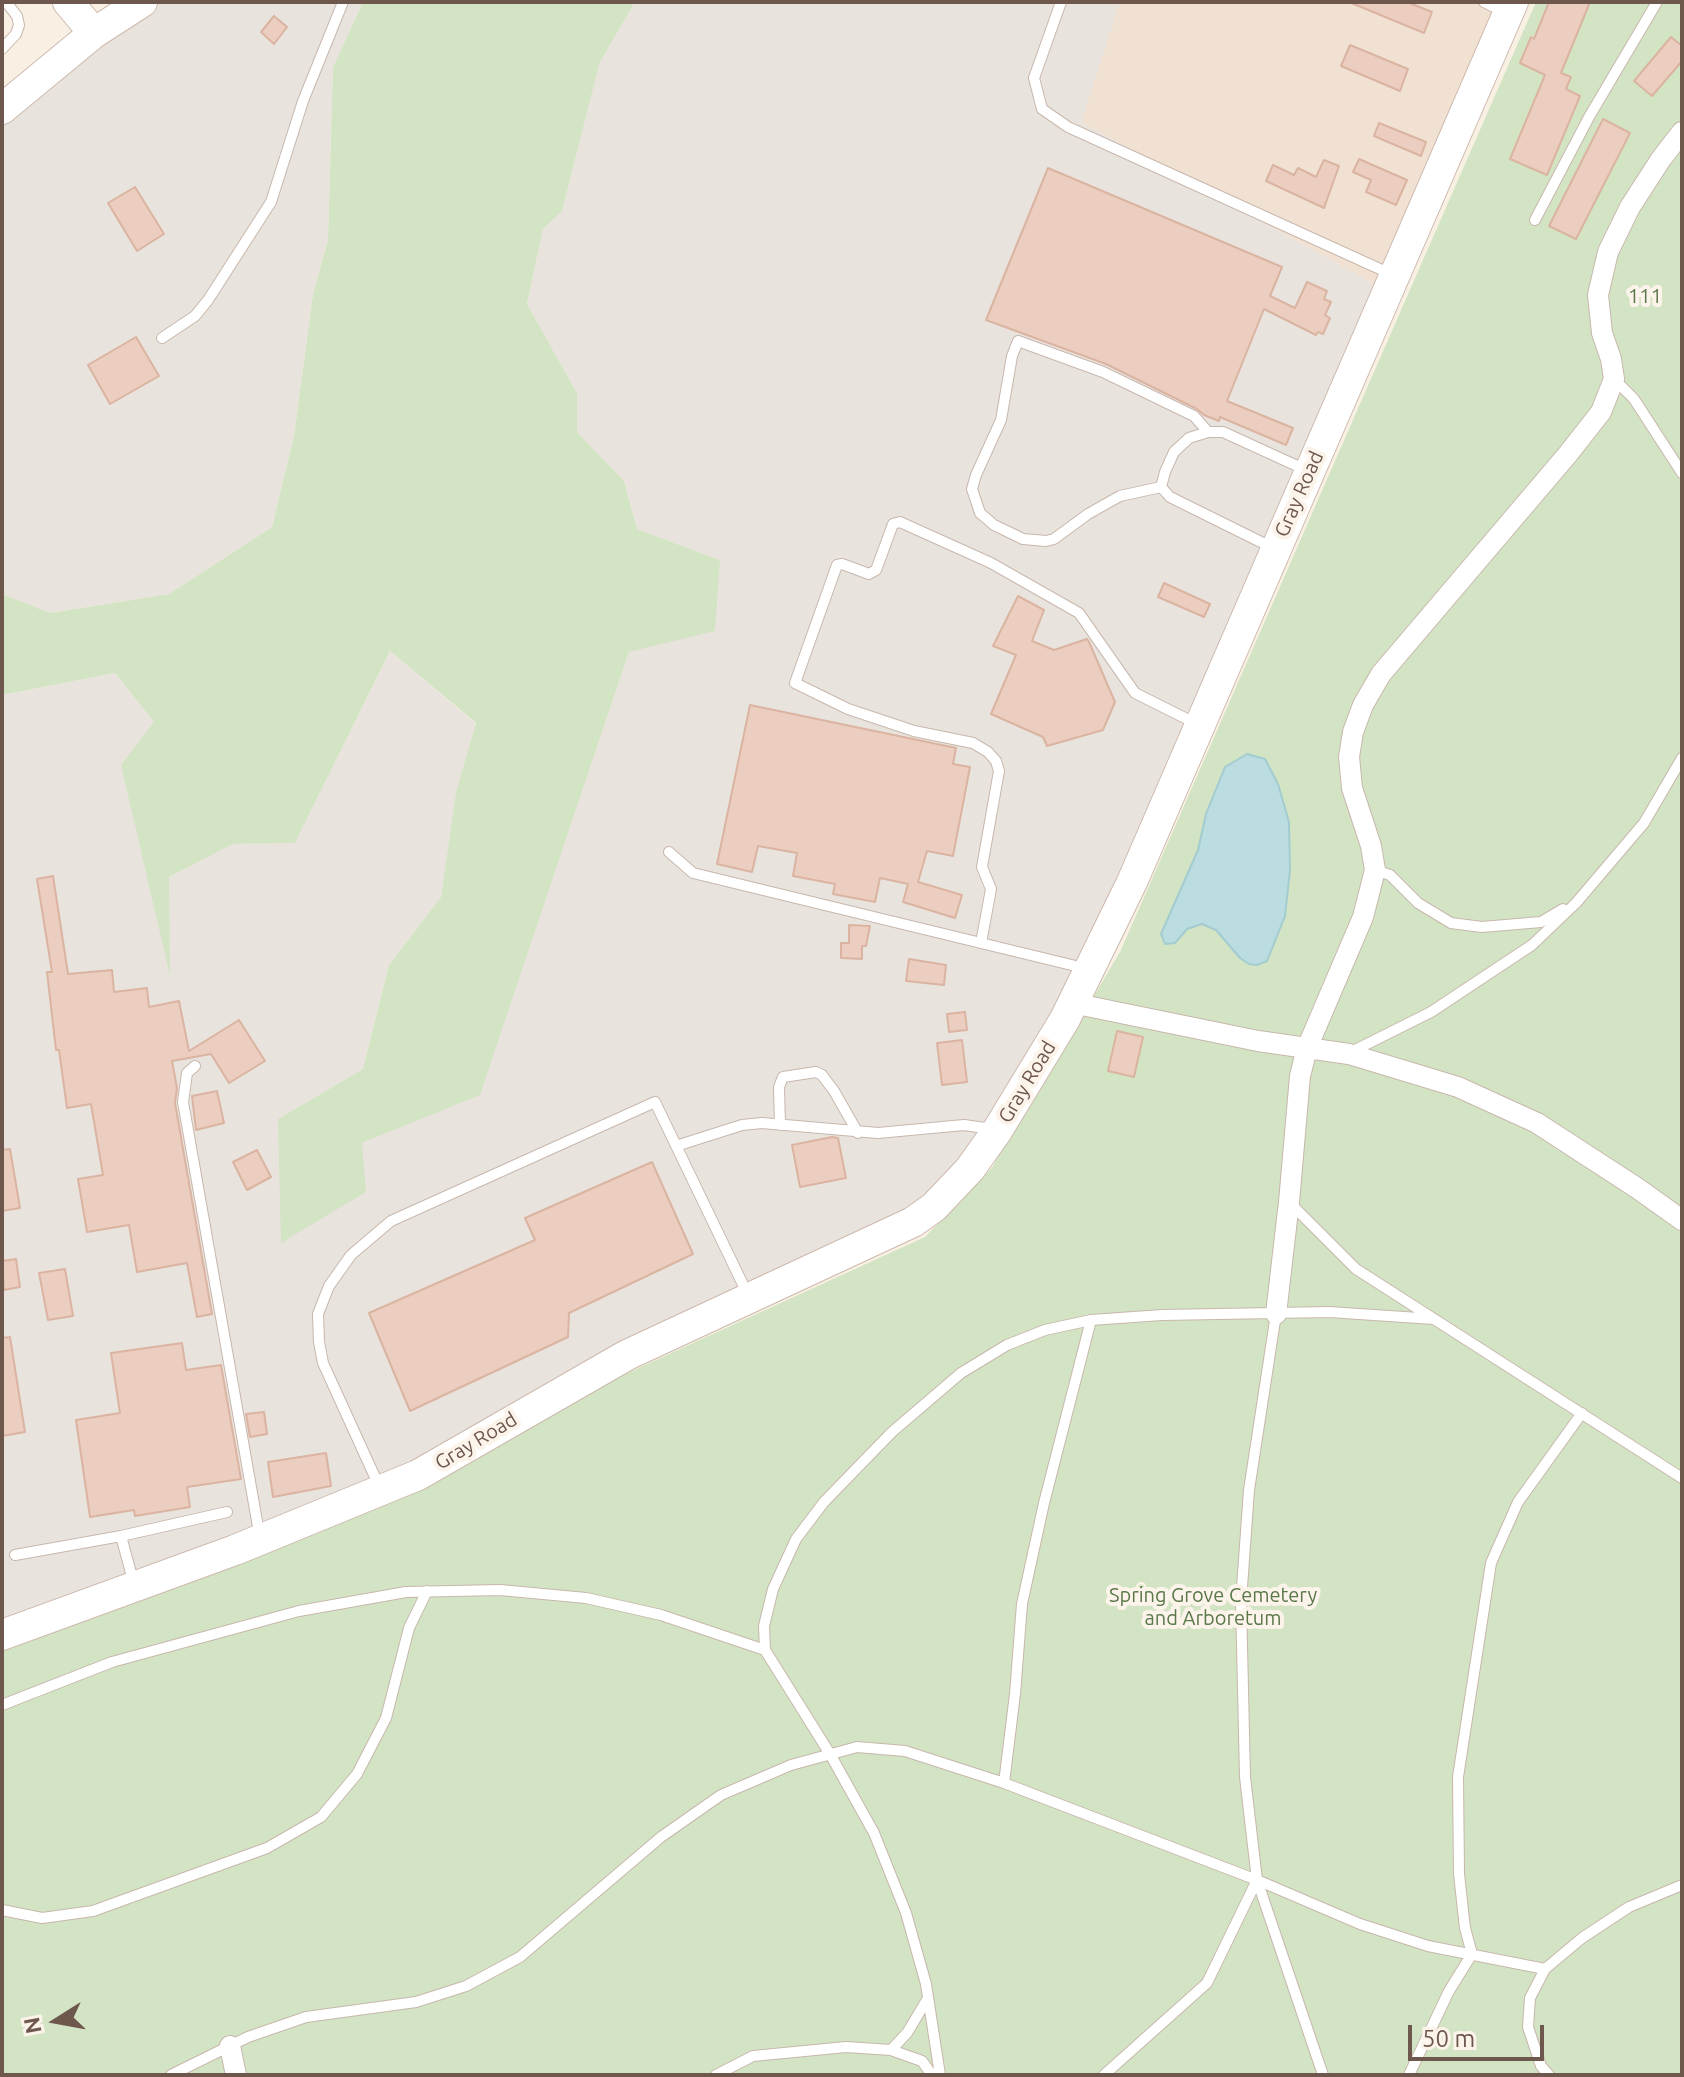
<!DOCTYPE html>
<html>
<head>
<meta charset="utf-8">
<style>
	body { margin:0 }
	#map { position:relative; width:1684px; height:2077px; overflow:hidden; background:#f9f0e4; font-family:Ubuntu,sans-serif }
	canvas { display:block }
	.frame { position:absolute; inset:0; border:4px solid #6e574d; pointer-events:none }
	.north { position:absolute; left:16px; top:1981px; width:80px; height:80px; -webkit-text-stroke:6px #fcf4ea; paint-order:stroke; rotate:259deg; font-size:22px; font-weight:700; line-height:32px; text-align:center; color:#6e574d }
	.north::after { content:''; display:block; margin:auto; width:28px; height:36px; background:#6e574d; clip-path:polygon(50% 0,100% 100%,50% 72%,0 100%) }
	.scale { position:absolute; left:1408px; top:2025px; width:136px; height:36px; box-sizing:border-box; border:4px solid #6e574d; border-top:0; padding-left:10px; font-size:24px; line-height:28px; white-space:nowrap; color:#6e574d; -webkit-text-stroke:6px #fcf4ea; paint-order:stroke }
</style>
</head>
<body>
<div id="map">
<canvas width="1684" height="2077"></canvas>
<div class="frame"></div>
<div class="north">N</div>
<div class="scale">50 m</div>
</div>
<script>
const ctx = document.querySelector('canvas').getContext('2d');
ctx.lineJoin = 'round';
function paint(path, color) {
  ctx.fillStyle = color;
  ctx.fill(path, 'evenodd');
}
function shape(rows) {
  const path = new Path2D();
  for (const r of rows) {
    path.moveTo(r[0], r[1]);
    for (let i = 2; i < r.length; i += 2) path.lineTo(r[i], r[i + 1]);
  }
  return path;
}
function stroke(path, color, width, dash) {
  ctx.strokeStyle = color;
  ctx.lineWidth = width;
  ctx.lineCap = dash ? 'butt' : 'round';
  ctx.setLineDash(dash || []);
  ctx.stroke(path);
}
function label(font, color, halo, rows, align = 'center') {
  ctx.font = font + ' Ubuntu,sans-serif';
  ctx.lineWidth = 8;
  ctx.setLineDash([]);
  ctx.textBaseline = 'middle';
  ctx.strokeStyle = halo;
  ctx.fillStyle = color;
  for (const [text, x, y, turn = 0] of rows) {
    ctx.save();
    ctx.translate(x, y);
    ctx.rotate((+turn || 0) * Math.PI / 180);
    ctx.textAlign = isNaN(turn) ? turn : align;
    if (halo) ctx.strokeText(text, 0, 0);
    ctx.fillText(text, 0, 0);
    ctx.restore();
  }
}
paint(shape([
	[1120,2,1513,2,1387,291,1081,122]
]), '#f0e1d3');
paint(shape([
	[142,2,363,2,333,67,328,240,313,294,294,436,272,527,169,594,49,613,2,594,2,109],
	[635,2,1120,2,1081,122,1387,291,1132,882,934,1207,418,1475,2,1635,2,695,115,673,154,722,169,971,169,877,233,844,295,843,390,651,476,724,456,793,441,897,389,965,363,1069,278,1119,362,1143,480,1094,629,652,720,560,637,529,624,481,577,432,577,393,527,304,543,229,562,211,600,62]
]), '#e9e3de');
paint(shape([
	[363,2,635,2,600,62,562,211,543,229,527,304,577,393,577,432,624,481,637,529,720,560,715,631,629,652,480,1095,362,1143,366,1192,281,1243,278,1119,363,1069,389,965,441,897,456,792,476,723,390,651,295,843,233,844,169,877,170,976,121,765,154,722,115,673,2,695,2,594,50,613,169,594,272,527,294,436,313,294,328,240,333,67],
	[1536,2,1682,2,1682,2075,2,2075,2,1647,610,1381,925,1237,991,1169,1120,952]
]), '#d3e4c4');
const water = shape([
	[1247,754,1265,759,1278,784,1289,822,1290,870,1285,916,1267,961,1257,965,1249,964,1240,958,1216,930,1202,924,1187,929,1175,943,1165,944,1161,934,1198,850,1206,814,1225,767,1247,754]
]);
paint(water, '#bbdce0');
stroke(water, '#a3ccd0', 2);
const building = shape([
	[1349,2,1407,2,1432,12,1424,33,1349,2],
	[1549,2,1590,2,1561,73,1571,77,1566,89,1580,96,1547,175,1510,159,1545,75,1520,63,1531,37,1534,39,1549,2],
	[274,16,287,27,274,44,261,32,274,16],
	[1671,37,1682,46,1682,61,1652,96,1634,81,1671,37],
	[1350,45,1408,69,1400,91,1341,66,1350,45],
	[1603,119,1630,133,1576,239,1549,226,1603,119],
	[1379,123,1426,142,1421,156,1374,136,1379,123],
	[1359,159,1407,180,1396,205,1366,192,1371,180,1353,172,1359,159],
	[1324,160,1339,166,1324,208,1266,181,1273,165,1294,175,1298,168,1316,177,1324,160],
	[1048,168,1282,267,1270,296,1295,308,1307,282,1327,291,1324,299,1331,302,1325,315,1330,318,1323,334,1318,332,1316,335,1264,309,1227,401,1293,428,1286,445,1220,417,1219,421,1204,415,1197,409,1106,364,986,320,1048,168],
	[135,187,164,234,137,251,108,203,135,187],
	[136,337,159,376,110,404,88,365,136,337],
	[1164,583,1210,604,1204,617,1158,597,1164,583],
	[1018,596,1044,610,1032,641,1054,650,1087,639,1089,642,1115,702,1103,730,1047,746,1043,737,991,714,1016,655,993,646,1018,596],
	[750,705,956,748,953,764,970,767,953,856,927,851,918,882,962,895,955,918,903,902,908,884,880,878,875,902,833,894,835,884,793,876,797,853,758,846,752,872,717,864,750,705],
	[53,876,68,974,112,970,114,992,147,988,149,1007,179,1001,189,1051,239,1020,265,1061,229,1083,211,1054,172,1061,177,1088,175,1103,212,1314,197,1317,187,1263,137,1272,129,1225,87,1232,78,1179,103,1175,91,1104,67,1108,59,1050,56,1050,47,972,52,972,37,879,53,876],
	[849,925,870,926,866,946,862,946,862,959,841,958,841,943,849,943,849,925],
	[909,959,946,965,944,985,906,981,909,959],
	[965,1012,967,1030,949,1032,947,1014,965,1012],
	[1117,1031,1143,1037,1134,1077,1108,1071,1117,1031],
	[962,1040,967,1082,942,1085,937,1043,962,1040],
	[217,1091,224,1123,196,1130,192,1096,217,1091],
	[832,1137,838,1138,846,1178,800,1187,792,1145,832,1137],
	[10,1149,20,1208,2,1211,2,1150,10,1149],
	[257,1150,271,1177,247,1190,233,1162,257,1150],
	[652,1162,693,1254,569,1313,568,1337,410,1411,369,1313,535,1240,525,1218,652,1162],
	[16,1259,20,1287,4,1290,2,1261,16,1259],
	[65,1269,73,1316,48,1320,39,1273,65,1269],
	[10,1337,25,1432,2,1436,2,1338,10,1337],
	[182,1343,186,1370,221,1365,241,1479,187,1487,190,1507,135,1516,134,1510,90,1517,76,1420,120,1413,111,1353,182,1343],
	[264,1412,267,1434,250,1437,246,1414,264,1412],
	[326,1453,331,1486,273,1497,268,1462,326,1453]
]);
paint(building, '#ebcebf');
stroke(building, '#dbb4a1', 2);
const lane = shape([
	[1061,2,1034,78,1042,109,1068,127,1393,275],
	[1484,2,1506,13],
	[2,49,16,34,19,25,17,16,6,2],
	[1535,220,1589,117,1657,2],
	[162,338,195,316,208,300,271,202,303,101,343,2],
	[1614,379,1634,399,1682,473],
	[1161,487,1120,496,1088,514,1054,539,1046,541,1023,539,994,525,980,513,972,489,976,475,1001,420,1012,356,1018,341,1103,372,1194,416,1208,432],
	[1273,548,1170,497,1161,487,1165,472,1174,452,1189,438,1208,432,1223,432,1306,470],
	[669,852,693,873,1088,969],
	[1375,870,1390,875,1418,903,1451,923,1482,927,1541,922,1563,909],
	[981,943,991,889,982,867,999,771,996,761,988,752,973,743,914,731,848,709,795,683,837,565,842,564,869,574,876,570,893,524,900,522,991,563,1079,613,1135,693,1197,724],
	[1349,1053,1431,1012,1532,945,1576,903,1644,823,1682,758],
	[195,1066,187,1073,183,1102,260,1538],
	[780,1125,779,1087,783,1077,816,1072,822,1075,834,1091,858,1133],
	[676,1146,742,1125,762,1123,878,1133,964,1125,992,1129],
	[1290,1203,1356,1269,1682,1478],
	[1276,1314,1249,1490,1241,1601,1245,1777,1257,1880,1323,2075],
	[379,1486,323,1363,319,1342,318,1314,329,1286,351,1255,391,1221,655,1102,748,1295],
	[121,1536,227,1512],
	[15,1555,121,1536,134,1584],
	[2,1705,112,1662,299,1611,406,1592,500,1590,586,1598,661,1615,765,1650],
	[1004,1783,1015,1694,1022,1604,1044,1503,1091,1320],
	[2,1910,42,1918,93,1911,267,1848,321,1817,357,1774,386,1718,409,1628,427,1591],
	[891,2050,907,2033,928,1998],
	[171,2075,248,2037,306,2017,416,2002,466,1986,520,1957,661,1837,721,1795,791,1765,857,1747,905,1751,1004,1783,1257,1880,1360,1924,1428,1946,1545,1969],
	[716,2075,753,2056,846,2047,891,2050,922,2061,932,2075],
	[940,2075,926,1984,906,1913,874,1833,830,1754,765,1650,764,1626,773,1589,796,1539,824,1502,892,1432,961,1373,1007,1345,1045,1330,1091,1320,1162,1315,1329,1312,1434,1319],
	[1104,2075,1207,1983,1257,1880],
	[1409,2075,1449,1991,1472,1954,1465,1928,1459,1874,1458,1777,1491,1563,1518,1502,1582,1413],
	[1549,2075,1541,2066,1528,2027,1530,1998,1545,1969,1582,1938,1629,1907,1682,1885]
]);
const street = shape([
	[1072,1003,1258,1041,1349,1054,1458,1087,1537,1123,1637,1188,1682,1220],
	[1276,1314,1289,1202,1300,1076,1307,1048,1363,917,1375,870,1371,846,1352,788,1349,757,1353,732,1363,705,1381,674,1568,454,1601,412,1614,379,1611,359,1602,333,1598,295,1608,252,1630,207,1661,159,1682,132],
	[230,2046,236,2075]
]);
const secondary = shape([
	[68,2,94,33],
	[2,109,94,33,142,2],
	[2,1635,235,1550,418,1475,627,1355,913,1222,934,1207,970,1169,997,1131,1065,1019,1132,882,1513,2]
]);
stroke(lane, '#c8b7ac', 12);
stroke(street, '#c8b7ac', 22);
stroke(secondary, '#cdb9ad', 32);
stroke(lane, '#fff', 10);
stroke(street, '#fff', 20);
stroke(secondary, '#fff', 30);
label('20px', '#5a784a', '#fcf4ea', [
	["111",1645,296],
	["Spring Grove Cemetery",1213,1595],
	["and Arboretum",1213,1618]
]);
label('20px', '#6e574d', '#fcf4ea', [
	["Gray Road",1299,494,-66],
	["Gray Road",1027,1082,-59],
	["Gray Road",476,1441,-31]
]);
</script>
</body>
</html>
